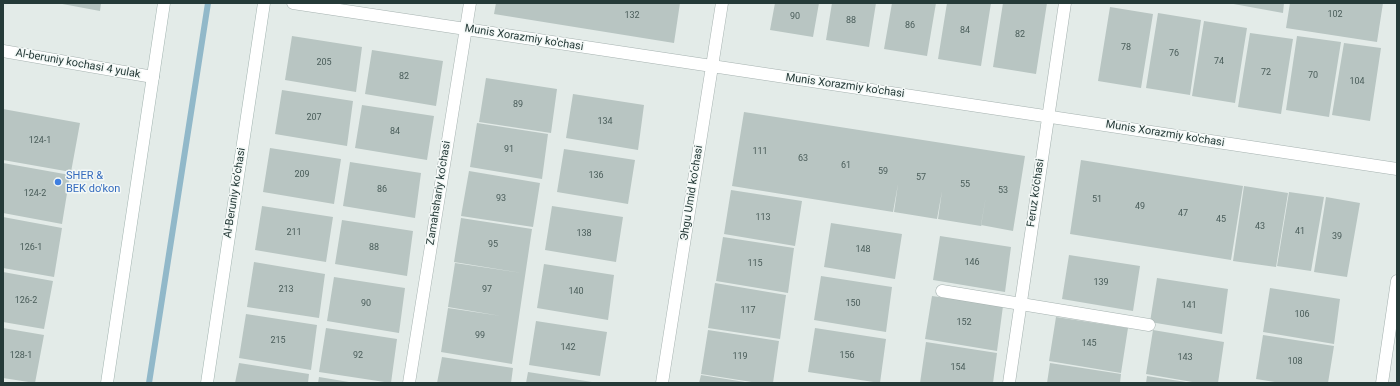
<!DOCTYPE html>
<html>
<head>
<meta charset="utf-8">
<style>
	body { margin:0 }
	#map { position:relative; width:1400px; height:386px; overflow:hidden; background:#e3ebe8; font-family:Roboto,sans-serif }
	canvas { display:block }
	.frame { position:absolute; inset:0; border:4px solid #253a38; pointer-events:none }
</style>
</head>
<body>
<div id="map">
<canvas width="1400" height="386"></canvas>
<div class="frame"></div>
</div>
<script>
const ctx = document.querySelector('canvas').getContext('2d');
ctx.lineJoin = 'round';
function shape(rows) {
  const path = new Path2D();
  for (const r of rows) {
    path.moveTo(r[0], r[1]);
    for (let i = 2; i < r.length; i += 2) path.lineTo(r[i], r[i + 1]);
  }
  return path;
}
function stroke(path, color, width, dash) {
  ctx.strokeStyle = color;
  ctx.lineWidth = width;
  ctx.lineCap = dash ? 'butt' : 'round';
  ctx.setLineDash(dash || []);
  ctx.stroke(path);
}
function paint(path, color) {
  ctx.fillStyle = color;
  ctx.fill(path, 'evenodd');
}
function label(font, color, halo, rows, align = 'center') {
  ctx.font = font + ' Roboto,sans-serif';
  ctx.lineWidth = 3;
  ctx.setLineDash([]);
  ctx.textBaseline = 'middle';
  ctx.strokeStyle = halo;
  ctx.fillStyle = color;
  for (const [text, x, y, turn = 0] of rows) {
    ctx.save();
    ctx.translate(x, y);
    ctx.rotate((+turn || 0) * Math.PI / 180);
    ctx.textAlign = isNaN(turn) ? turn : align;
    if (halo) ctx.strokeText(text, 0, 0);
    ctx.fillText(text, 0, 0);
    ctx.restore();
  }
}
stroke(shape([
	[149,383,208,3]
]), '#91b8c9', 6);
paint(shape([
	[57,3,101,3,100,11],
	[496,3,680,3,674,43,494,14],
	[775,3,819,3,813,37,770,30],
	[832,3,876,3,869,47,826,40],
	[892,3,936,3,927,56,884,49],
	[947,3,991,3,981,66,938,59],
	[1003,3,1047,3,1036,74,993,67],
	[1228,3,1284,3,1283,13],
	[1290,3,1383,3,1377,42,1286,28],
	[1110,7,1153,14,1141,88,1098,81],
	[1158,13,1201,20,1190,95,1146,88],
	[1204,21,1247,28,1235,103,1192,96],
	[1250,33,1293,39,1281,114,1238,107],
	[292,36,362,47,356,92,285,80],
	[1297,36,1341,42,1329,117,1286,110],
	[1344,43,1381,48,1370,121,1332,115],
	[372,50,443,61,436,106,365,94],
	[486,78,557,89,551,133,479,122],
	[282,90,353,101,347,146,275,134],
	[573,94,644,105,638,150,566,138],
	[362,105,434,116,427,160,355,148],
	[3,109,80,123,71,172,3,160],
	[744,112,1025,156,1013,231,981,225,986,196,981,226,938,219,942,191,937,219,894,212,898,184,893,212,732,186],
	[477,123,548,134,542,179,470,167],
	[270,148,341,159,334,204,263,192],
	[564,149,635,160,628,204,557,192],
	[1081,160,1243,186,1231,260,1070,234],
	[350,162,421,173,415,218,343,206],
	[3,163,70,175,62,224,3,213],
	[469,171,540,183,533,227,461,216],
	[1244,186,1288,193,1276,267,1233,261],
	[731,190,802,201,795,246,724,234],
	[1289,192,1324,197,1311,271,1277,266],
	[1326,197,1360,203,1347,277,1314,272],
	[262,206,333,217,326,262,255,250],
	[552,206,623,217,616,262,545,250],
	[3,217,62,228,54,277,3,268],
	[461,218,532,229,512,364,441,352,448,308,501,316,448,307,455,263,522,273,454,262],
	[342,220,413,231,407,276,335,264],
	[831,223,902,234,895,279,824,267],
	[940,236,1011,247,1005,292,933,280],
	[723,237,794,248,788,293,716,281],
	[1069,255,1140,266,1133,311,1062,299],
	[254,262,325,274,319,318,247,307],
	[544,264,614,275,608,320,537,308],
	[3,272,53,281,44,329,3,322],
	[821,276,892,287,886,332,814,320],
	[334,277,405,288,399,333,327,321],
	[1157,278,1228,289,1222,334,1150,322],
	[715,283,786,295,780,339,708,328],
	[1270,288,1340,299,1334,344,1263,332],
	[932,296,1003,306,997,351,925,339],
	[246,314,317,325,311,370,239,358],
	[1056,317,1128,328,1121,373,1049,361],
	[536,321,607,332,600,376,529,365],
	[3,328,44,335,35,383,3,378],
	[326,328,397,339,391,383,319,372],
	[815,328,886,339,880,383,808,372],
	[708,330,779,341,773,383,758,383,701,374],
	[1153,330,1224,342,1218,383,1198,383,1146,374],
	[1263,335,1334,346,1328,383,1281,383,1256,379],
	[926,342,997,353,993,383,920,383],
	[442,357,513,368,511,383,437,383],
	[239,363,309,374,308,383,235,383],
	[1050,363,1121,374,1120,383,1047,383],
	[528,372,592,382,592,383,526,383],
	[701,375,745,382,745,383,699,383],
	[1147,376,1186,382,1186,383,1146,383],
	[319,377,349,382,349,383,318,383]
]), '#b8c5c2');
const service = shape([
	[942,291,1149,325]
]);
const minor = shape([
	[293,3,1397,169],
	[3,51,153,77],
	[409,383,470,3],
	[662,383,722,3],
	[1009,383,1065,3],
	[1382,383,1397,281]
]);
const secondary = shape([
	[107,383,164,3],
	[207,383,264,3]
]);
stroke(service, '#a6b2b0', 13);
stroke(minor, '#a6b2b0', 13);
stroke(secondary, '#a0b2ae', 13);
stroke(service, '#fff', 12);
stroke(minor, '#fff', 12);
stroke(secondary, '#fff', 12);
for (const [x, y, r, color] of [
	[58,182,4,"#3f7fe0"]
]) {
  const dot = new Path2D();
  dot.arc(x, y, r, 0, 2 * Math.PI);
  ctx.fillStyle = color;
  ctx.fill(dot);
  stroke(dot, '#f3f8f6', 1.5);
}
label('9px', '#4a5d5a', null, [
	["102",1335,15],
	["132",632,16],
	["90",795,17],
	["88",851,21],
	["86",910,26],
	["84",965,31],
	["82",1020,35],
	["78",1126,48],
	["76",1174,54],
	["74",1219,62],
	["205",324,63],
	["72",1266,73],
	["70",1313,76],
	["82",404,77],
	["104",1357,82],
	["89",518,105],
	["207",314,118],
	["134",605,122],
	["84",395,132],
	["124-1",40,141],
	["91",509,150],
	["111",760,152],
	["63",803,159],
	["61",846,166],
	["59",883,172],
	["209",302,175],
	["136",596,176],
	["57",921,178],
	["55",965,185],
	["86",382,190],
	["53",1003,191],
	["124-2",35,194],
	["93",501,199],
	["51",1097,200],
	["49",1140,207],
	["47",1183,214],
	["113",763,218],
	["45",1221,220],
	["43",1260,227],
	["41",1300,232],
	["211",294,233],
	["138",584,234],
	["39",1337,237],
	["95",493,245],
	["126-1",31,248],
	["88",374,248],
	["148",863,250],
	["146",972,263],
	["115",755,264],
	["139",1101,283],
	["213",286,290],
	["97",487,290],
	["140",576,292],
	["126-2",26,301],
	["90",366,304],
	["150",853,304],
	["141",1189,306],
	["117",748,311],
	["106",1302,315],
	["152",964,323],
	["99",480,336],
	["215",278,341],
	["145",1089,344],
	["142",568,348],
	["128-1",21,356],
	["92",358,356],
	["156",847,356],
	["119",740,357],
	["143",1185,358],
	["108",1295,362],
	["154",958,368]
]);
label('11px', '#253a38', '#f3f8f6', [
	["Munis Xorazmiy ko'chasi",524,38,9],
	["Al-beruniy kochasi 4 yulak",78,64,10],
	["Munis Xorazmiy ko'chasi",845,86,8],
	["Munis Xorazmiy ko'chasi",1165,134,9],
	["Al-Beruniy ko’chasi",235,193,-81],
	["Zamahshariy ko'chasi",439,193,-81],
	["Эhgu Umid ko’chasi",692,193,-81],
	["Feruz ko'chasi",1036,193,-82]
]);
label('11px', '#366cbe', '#f3f8f6', [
	["SHER &",66,176],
	["BEK do'kon",66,189]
], 'left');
</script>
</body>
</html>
